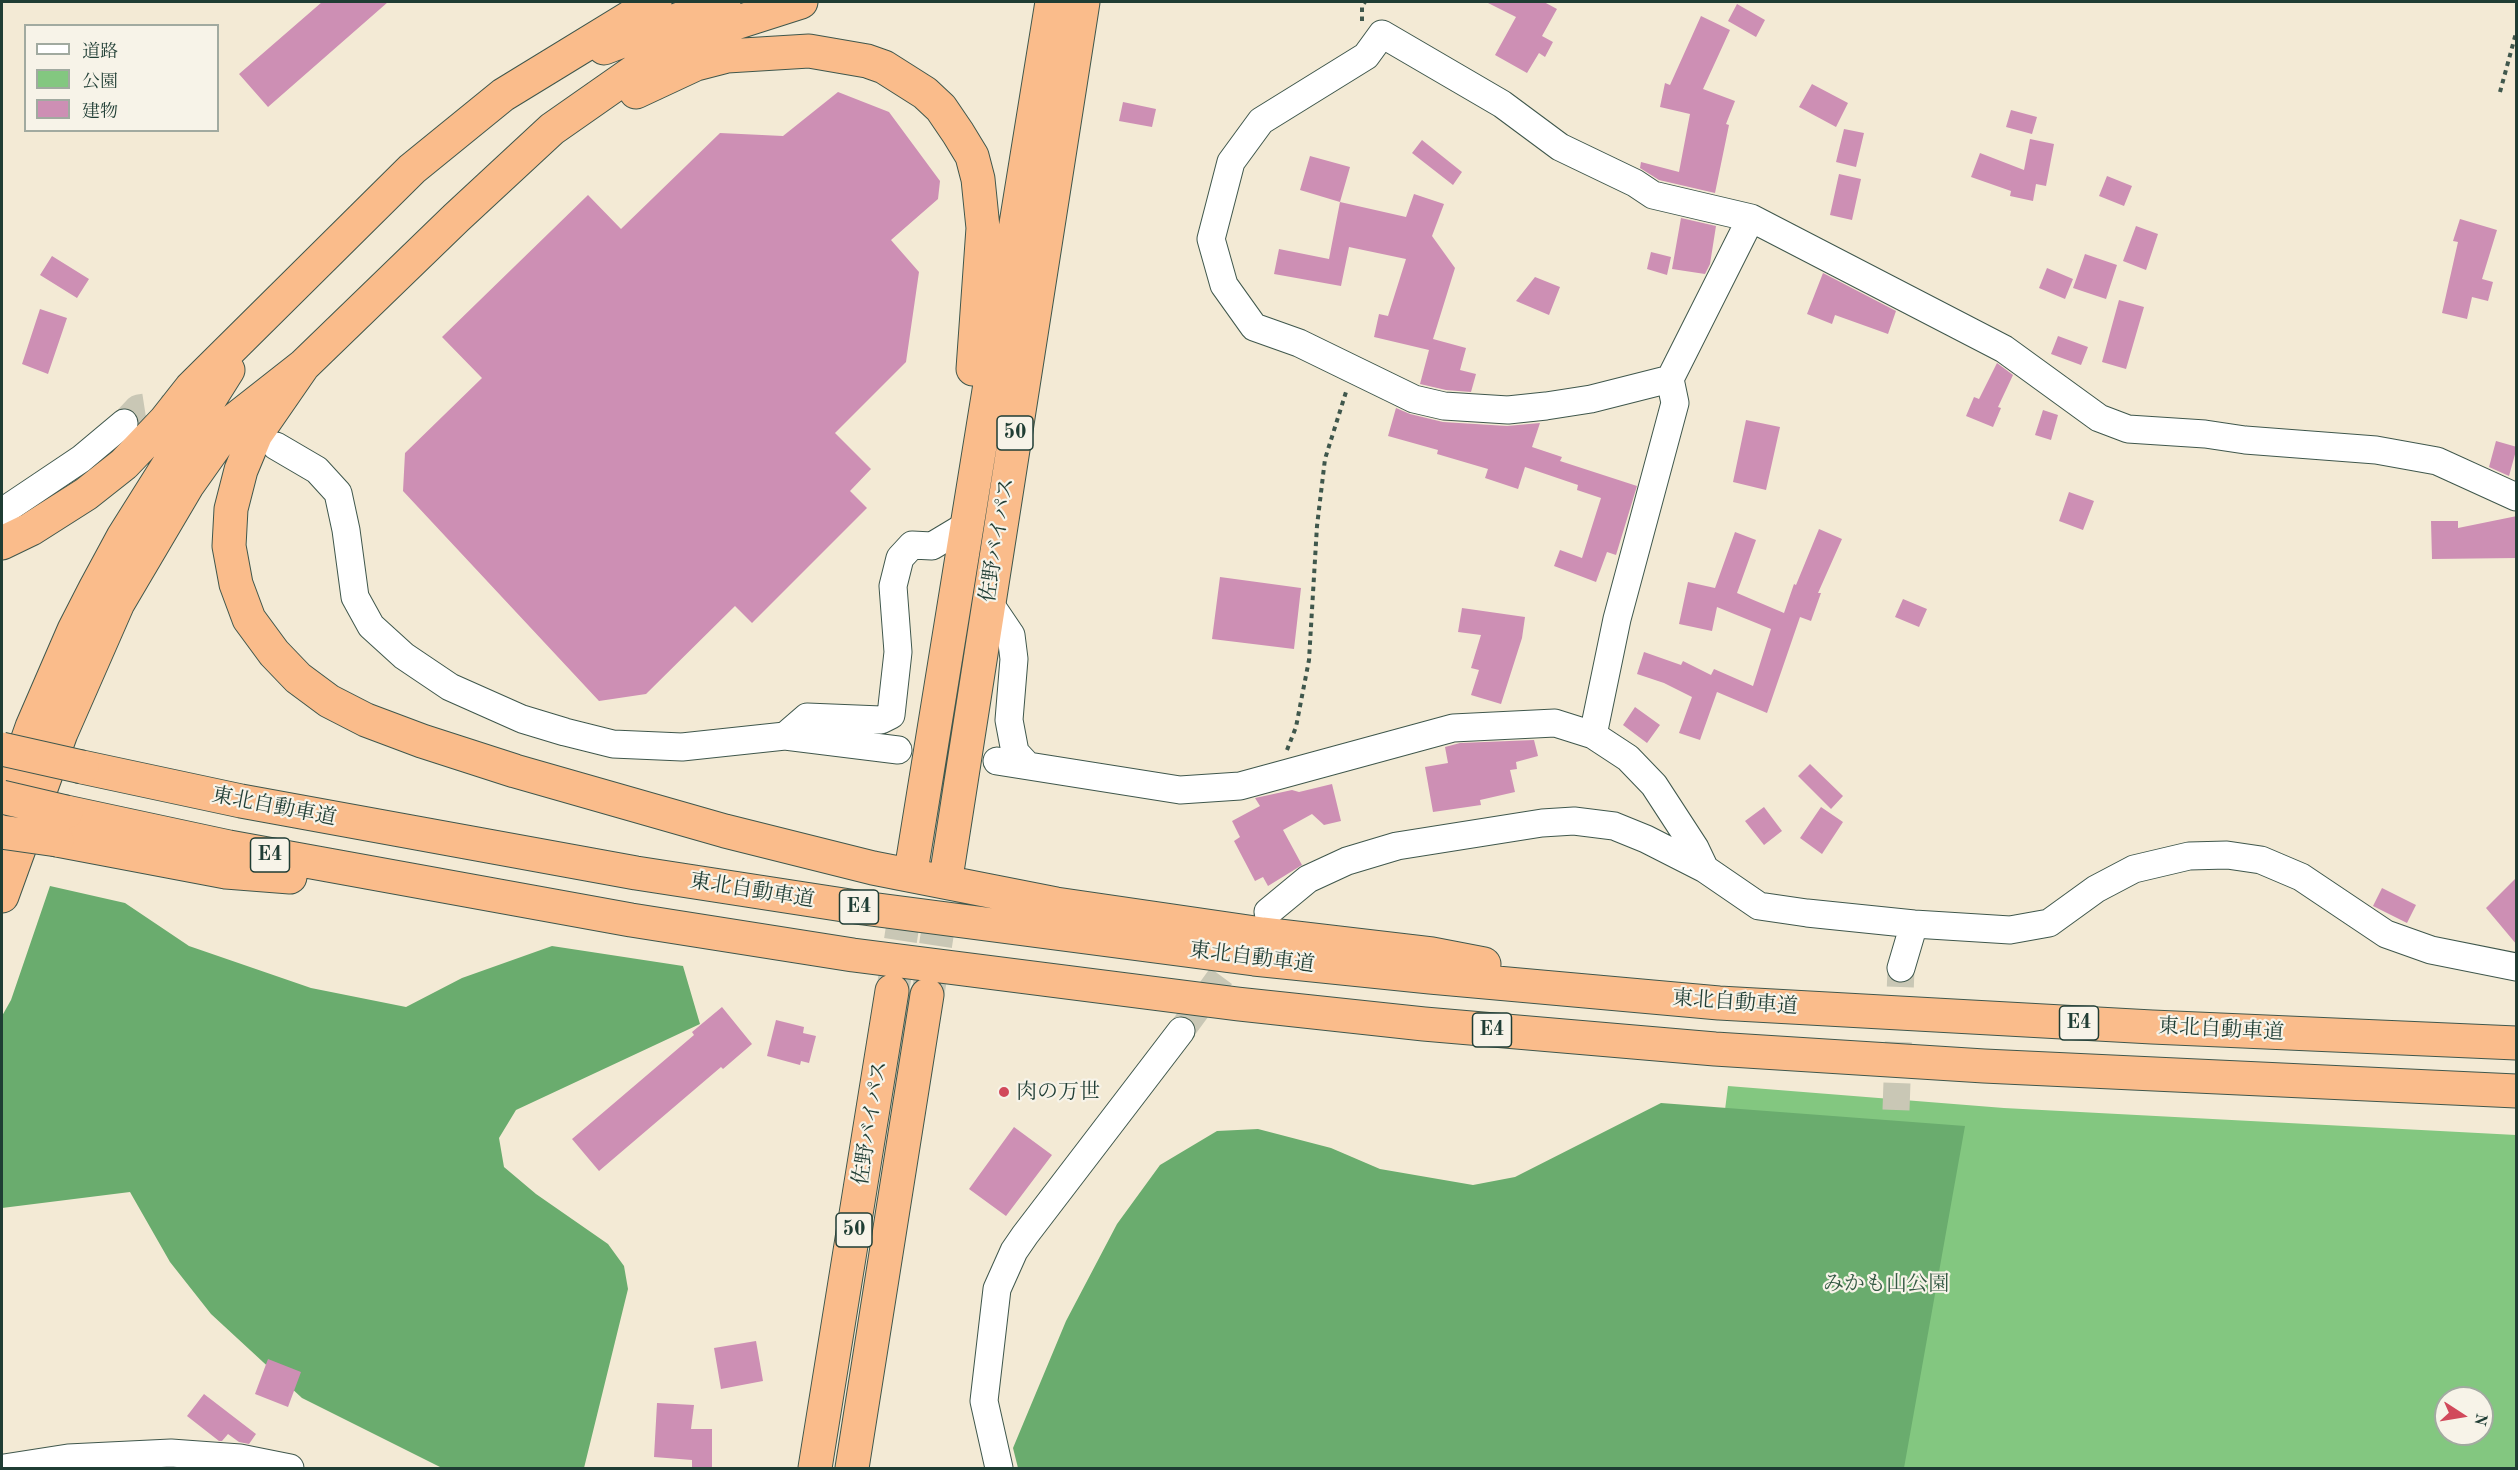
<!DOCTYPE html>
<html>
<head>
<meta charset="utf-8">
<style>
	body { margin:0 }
	#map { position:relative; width:2518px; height:1470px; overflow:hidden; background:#f3ead5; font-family:"Old Standard TT","Noto Serif JP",serif }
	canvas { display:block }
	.frame { position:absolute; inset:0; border:3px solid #1f3d34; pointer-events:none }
	.legend { position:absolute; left:24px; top:24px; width:195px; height:108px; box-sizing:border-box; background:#f7f3e8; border:2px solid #a1aaa0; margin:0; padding:8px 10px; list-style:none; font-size:18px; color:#1f3d34 }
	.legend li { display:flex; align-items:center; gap:12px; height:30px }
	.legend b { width:30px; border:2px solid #a1aaa0 }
	.north { position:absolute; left:2434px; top:1386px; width:60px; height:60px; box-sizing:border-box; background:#f7f3e8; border:2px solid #a1aaa0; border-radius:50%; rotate:102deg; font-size:16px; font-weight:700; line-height:24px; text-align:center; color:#1f3d34 }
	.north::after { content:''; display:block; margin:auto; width:21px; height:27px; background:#d1495b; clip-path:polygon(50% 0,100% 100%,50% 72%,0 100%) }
</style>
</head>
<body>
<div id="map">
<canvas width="2518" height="1470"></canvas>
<div class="frame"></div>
<ul class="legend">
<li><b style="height:8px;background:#fff"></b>道路</li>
<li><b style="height:16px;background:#83c780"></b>公園</li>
<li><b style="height:16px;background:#cd8fb4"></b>建物</li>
</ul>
<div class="north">N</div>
</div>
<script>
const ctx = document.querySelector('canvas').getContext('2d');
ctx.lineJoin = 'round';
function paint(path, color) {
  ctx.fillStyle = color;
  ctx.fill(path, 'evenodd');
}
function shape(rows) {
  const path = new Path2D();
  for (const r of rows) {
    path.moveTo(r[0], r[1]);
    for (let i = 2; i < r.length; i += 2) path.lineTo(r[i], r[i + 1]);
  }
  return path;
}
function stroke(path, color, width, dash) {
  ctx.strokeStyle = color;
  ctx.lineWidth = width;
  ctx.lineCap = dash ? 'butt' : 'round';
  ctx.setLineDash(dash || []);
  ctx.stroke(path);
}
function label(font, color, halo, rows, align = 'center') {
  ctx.font = font + ' "Old Standard TT","Noto Serif JP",serif';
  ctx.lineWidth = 4.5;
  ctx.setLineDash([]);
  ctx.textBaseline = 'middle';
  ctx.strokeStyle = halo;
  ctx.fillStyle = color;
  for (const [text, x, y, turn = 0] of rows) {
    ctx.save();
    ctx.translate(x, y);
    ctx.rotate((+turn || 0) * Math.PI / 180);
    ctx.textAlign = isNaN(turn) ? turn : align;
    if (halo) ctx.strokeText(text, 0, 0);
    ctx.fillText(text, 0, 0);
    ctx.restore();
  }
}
paint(shape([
	[1728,1086,2004,1108,2516,1135,2516,1468,1497,1468,1710,1229],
	[2446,1398,2482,1398,2482,1434,2446,1434]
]), '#83c780');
paint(shape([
	[50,886,125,903,189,946,311,988,406,1007,462,978,552,946,683,966,700,1024,516,1110,499,1138,504,1167,536,1194,608,1244,624,1266,628,1289,584,1468,442,1468,302,1398,211,1314,170,1262,130,1192,2,1208,2,1016,11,1000],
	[1661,1103,1965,1126,1904,1468,1018,1468,1013,1448,1066,1321,1117,1224,1160,1165,1217,1131,1258,1129,1331,1148,1380,1169,1473,1185,1515,1177]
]), '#6aac6e');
paint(shape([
	[322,2,388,2,268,107,239,74],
	[1486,2,1544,2,1557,9,1542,36,1553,42,1545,57,1539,53,1527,73,1495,55,1516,17],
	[1737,4,1765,20,1756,37,1728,21],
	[1701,16,1730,30,1703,89,1735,101,1726,124,1729,125,1715,193,1659,180,1640,168,1641,162,1679,172,1690,114,1660,107,1665,83,1670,85],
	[1812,84,1848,103,1836,127,1799,107],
	[838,92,889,112,940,181,938,199,891,240,919,272,906,362,835,433,871,469,850,491,867,508,752,623,735,606,646,694,599,701,403,491,405,453,482,378,442,337,588,195,621,229,720,133,783,136],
	[1123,102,1156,109,1152,127,1119,121],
	[2011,110,2037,117,2032,134,2006,127],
	[1844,129,1864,133,1856,167,1836,162],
	[2030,139,2054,144,2046,186,2036,184,2033,201,2010,196,2011,191,1971,177,1980,153,2024,170],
	[1422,140,1462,172,1453,185,1412,153],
	[1310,156,1350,167,1340,202,1300,190],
	[1839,174,1861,179,1852,220,1830,215],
	[2107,176,2132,186,2124,206,2099,196],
	[1414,194,1444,204,1432,236,1455,268,1433,339,1466,348,1460,370,1476,374,1471,392,1446,390,1420,384,1429,350,1374,337,1379,314,1388,316,1406,259,1349,247,1341,286,1274,274,1279,249,1329,259,1340,202,1406,217],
	[1681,218,1716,226,1710,264,1705,274,1672,269],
	[2460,219,2497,230,2482,279,2493,282,2488,301,2472,297,2467,319,2442,313,2458,242,2453,241],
	[2136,226,2158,234,2146,270,2123,261],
	[1651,252,1671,257,1667,275,1647,269],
	[2085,254,2117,265,2106,299,2073,288],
	[52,256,89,279,77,298,40,275],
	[2047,268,2073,279,2065,299,2039,288],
	[1823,273,1896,311,1888,334,1835,315,1832,324,1807,314],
	[1535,277,1560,287,1549,315,1516,301],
	[2119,300,2144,307,2126,369,2102,362],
	[40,309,67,318,48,374,22,364],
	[2058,336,2088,347,2081,365,2051,354],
	[1997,363,2013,375,1998,407,2001,408,1993,427,1966,416,1974,397,1979,399],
	[1396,408,1410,414,1443,422,1507,426,1540,423,1532,447,1562,457,1560,461,1637,486,1616,555,1607,552,1596,582,1554,566,1560,550,1582,558,1601,498,1577,490,1578,485,1525,467,1518,489,1485,478,1488,469,1437,454,1438,450,1388,436],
	[2043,410,2058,415,2051,440,2035,435],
	[1746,420,1780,427,1766,490,1733,482],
	[2496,441,2517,447,2509,476,2489,467],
	[2069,492,2094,501,2083,530,2059,521],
	[2517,516,2517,558,2432,559,2431,521,2458,521,2458,528],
	[1819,529,1842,539,1818,593,1821,593,1811,621,1800,617,1767,713,1717,692,1700,740,1679,733,1692,697,1664,683,1637,674,1644,652,1681,665,1683,661,1711,675,1714,669,1753,686,1771,629,1717,607,1712,631,1679,624,1688,582,1715,588,1735,532,1756,540,1737,593,1784,613,1794,584,1796,585],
	[1220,577,1301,588,1294,649,1212,639],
	[1903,599,1927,609,1919,627,1895,617],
	[1462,608,1525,617,1522,638,1501,704,1471,695,1479,670,1471,668,1481,635,1458,632],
	[1635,707,1660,725,1647,743,1623,725],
	[1534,740,1538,756,1516,762,1517,769,1510,770,1515,792,1480,800,1481,805,1433,812,1425,767,1448,763,1445,747,1460,743],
	[1810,764,1843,796,1831,809,1798,776],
	[1332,784,1341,821,1324,825,1312,814,1283,830,1302,865,1268,886,1263,877,1255,881,1234,841,1240,837,1232,821,1260,806,1255,798,1292,790,1299,792],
	[1764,807,1782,831,1764,845,1745,821],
	[1821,807,1843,822,1822,854,1800,838],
	[2517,877,2517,945,2486,908],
	[2382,888,2416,905,2407,923,2373,906],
	[722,1007,752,1044,723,1069,721,1067,599,1171,572,1139,694,1035,692,1032],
	[776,1020,804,1027,803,1033,816,1036,809,1063,801,1061,800,1065,767,1056],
	[1014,1127,1052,1155,1006,1216,969,1189],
	[756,1341,763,1381,721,1389,714,1348],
	[268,1359,301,1372,288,1407,255,1394],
	[204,1394,256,1434,249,1444,239,1442,228,1434,222,1441,219,1441,187,1416],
	[657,1403,694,1405,691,1429,712,1429,712,1468,692,1468,692,1460,654,1457]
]), '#cd8fb4');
stroke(shape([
	[124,423,138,408,151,406,189,418],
	[1181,1031,1246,942],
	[1896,1110,1901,968]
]), '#c9c7b5', 27, [27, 14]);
stroke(shape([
	[893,989,913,859],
	[928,994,948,865]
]), '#c9c7b5', 33, [33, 16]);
const minor = shape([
	[1670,379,1591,399,1546,406,1508,410,1444,406,1414,399,1299,343,1254,327,1224,285,1211,239,1231,162,1261,121,1366,56,1382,34,1502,104,1560,147,1635,183,1653,195,1751,218,2004,349,2099,418,2128,429,2205,434,2245,440,2376,450,2437,461,2516,497],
	[276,446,317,470,338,493,346,530,355,597,371,626,404,656,450,687,522,719,565,732,613,744,682,747,785,736,898,750],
	[2,512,81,459,124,423],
	[988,601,1011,635,1014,659,1009,720,1015,752,1027,765],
	[1593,735,1617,619,1675,403,1670,379,1751,218],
	[785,736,807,717,881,720,891,715,898,652,893,586,900,558,912,545,932,546,967,525],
	[997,761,1180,790,1240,786,1453,728,1555,723,1593,735,1628,758,1654,785,1695,848,1705,869],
	[1268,912,1308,879,1347,861,1397,846,1542,823,1574,821,1614,826,1646,839,1705,869,1759,906,1807,913,1914,924,2010,930,2049,923,2096,889,2134,869,2189,856,2227,855,2261,860,2301,877,2386,934,2431,950,2516,967],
	[1901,968,1914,924],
	[4,1468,68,1458,171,1453,240,1458,290,1468],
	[999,1468,984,1401,997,1289,1014,1251,1025,1235,1181,1031]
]);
const highway = shape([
	[604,48,724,2],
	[636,92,696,64,727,56,809,51,867,61,884,67,925,93,941,108,958,133,972,156,978,179,983,228,973,369],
	[303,366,256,434,241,470,231,509,229,546,236,584,249,619,274,653,298,678,329,701,366,720,422,741,515,771,725,831,873,868,1056,904,1262,934,1432,954,1484,964],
	[2,543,31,529,86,494,124,464,165,421,191,388,412,169,503,95,655,2],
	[82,767,241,801,636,873,863,908,1254,959,1430,977,1719,1003,2152,1027,2516,1043],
	[2,812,32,727,74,630,96,587,123,537,228,370],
	[66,812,229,847,631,920,853,955,1238,1004,1424,1024,1715,1049,1984,1066,2516,1091],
	[57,840,226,872,290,877],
	[913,859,1052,2],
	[948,865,1083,2],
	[2,896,61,733,118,603,187,486,233,421,303,366,456,218,552,129,652,59,704,33,801,2],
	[815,1468,892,991],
	[852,1468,927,995]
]);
stroke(minor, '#3f574c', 29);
stroke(highway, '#3f574c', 35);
stroke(shape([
	[1362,21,1362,6,1365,2],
	[2500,92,2516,33],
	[1287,750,1296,727,1309,660,1317,526,1325,459,1346,392]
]), '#3f574c', 4, [4.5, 4.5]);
stroke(minor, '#fff', 27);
stroke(highway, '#fabc8b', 33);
const highwayBridge = shape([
	[2,749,82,767],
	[2,797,66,812],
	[2,832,57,840]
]);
stroke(highwayBridge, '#3f574c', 35, []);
stroke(highwayBridge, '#fabc8b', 33);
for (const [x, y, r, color] of [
	[1004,1092,6,"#d1495b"]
]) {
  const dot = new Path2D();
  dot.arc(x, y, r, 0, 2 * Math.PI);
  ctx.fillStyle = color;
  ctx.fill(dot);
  stroke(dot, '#f7f3e8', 2);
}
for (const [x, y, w] of [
	[1015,433,36],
	[270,855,39],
	[859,907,39],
	[2079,1023,39],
	[1492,1030,39],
	[854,1230,36]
]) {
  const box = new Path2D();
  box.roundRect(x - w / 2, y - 17, w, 34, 4.5);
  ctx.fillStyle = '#f7f3e8';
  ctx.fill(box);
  stroke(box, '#1f3d34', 1.5);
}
label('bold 20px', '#1f3d34', null, [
	["50",1015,433],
	["E4",270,855],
	["E4",859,907],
	["E4",2079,1023],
	["E4",1492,1030],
	["50",854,1230]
]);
label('21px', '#1f3d34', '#f7f3e8', [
	["佐野バイパス",998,540,-81],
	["東北自動車道",274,807,11],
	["東北自動車道",752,891,9],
	["東北自動車道",1252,958,7],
	["東北自動車道",1735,1003,4],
	["東北自動車道",2221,1030,3],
	["佐野バイパス",871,1123,-81]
]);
label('21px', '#1f3d34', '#f7f3e8', [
	["肉の万世",1016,1092]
], 'left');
label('21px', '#335943', '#f7f3e8', [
	["みかも山公園",1886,1284]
]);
</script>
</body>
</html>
